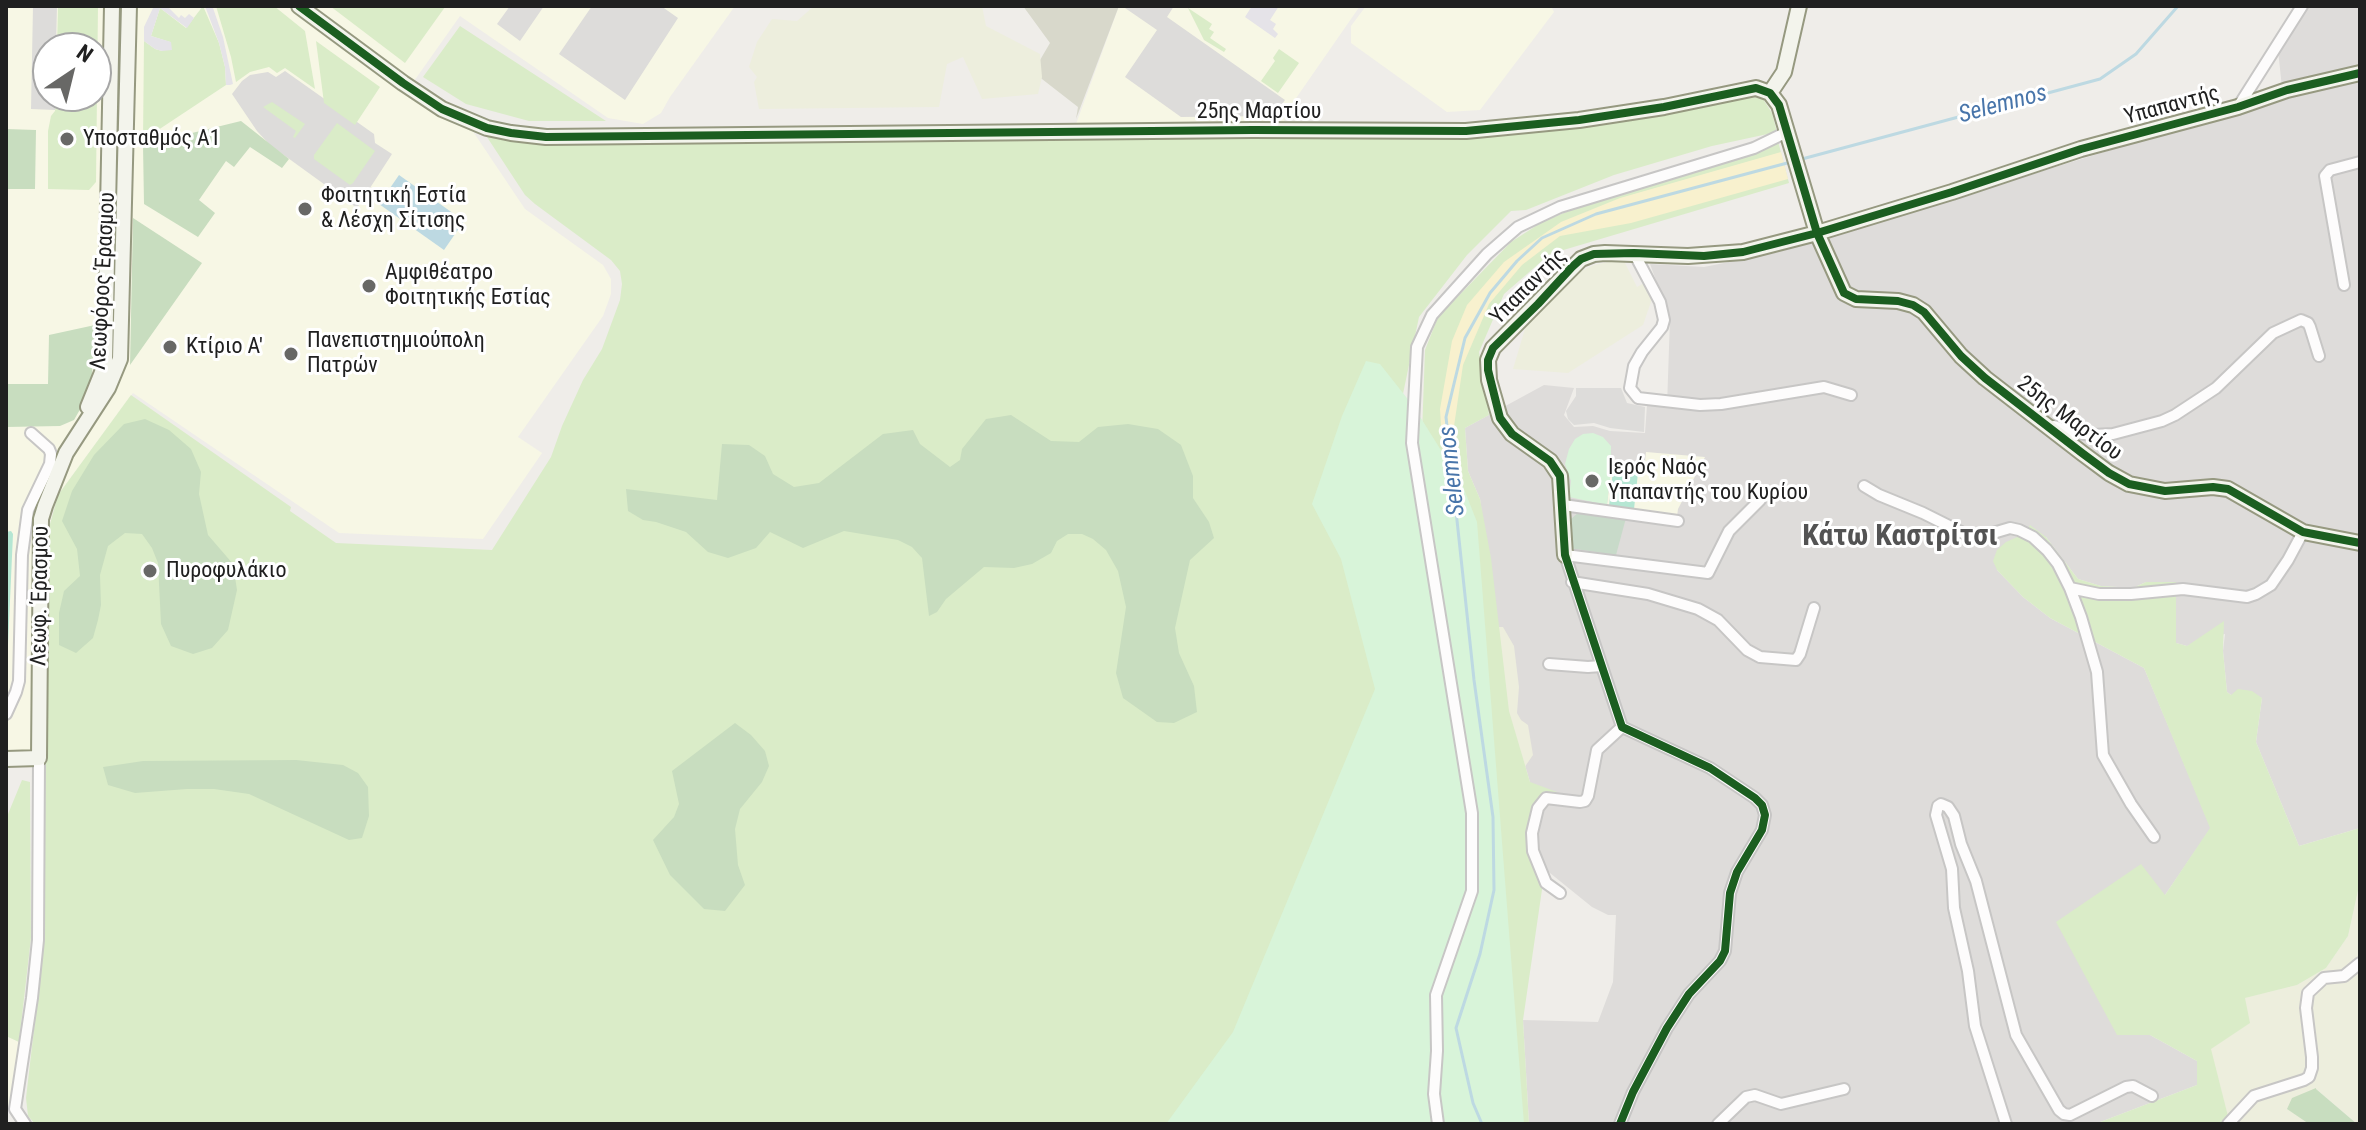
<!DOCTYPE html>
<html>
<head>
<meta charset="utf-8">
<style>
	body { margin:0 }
	#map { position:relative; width:2366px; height:1130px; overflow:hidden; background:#efede9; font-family:"Roboto Condensed",sans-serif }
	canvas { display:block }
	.frame { position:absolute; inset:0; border:8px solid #202020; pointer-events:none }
	.north { position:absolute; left:32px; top:32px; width:80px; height:80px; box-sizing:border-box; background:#fff; border:2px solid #a6a6a6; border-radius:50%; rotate:35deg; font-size:22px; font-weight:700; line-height:32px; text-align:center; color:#202020 }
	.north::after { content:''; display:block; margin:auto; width:28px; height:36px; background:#686866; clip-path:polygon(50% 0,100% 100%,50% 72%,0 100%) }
</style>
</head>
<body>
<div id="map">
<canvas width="2366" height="1130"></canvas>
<div class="frame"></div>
<div class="north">N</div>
</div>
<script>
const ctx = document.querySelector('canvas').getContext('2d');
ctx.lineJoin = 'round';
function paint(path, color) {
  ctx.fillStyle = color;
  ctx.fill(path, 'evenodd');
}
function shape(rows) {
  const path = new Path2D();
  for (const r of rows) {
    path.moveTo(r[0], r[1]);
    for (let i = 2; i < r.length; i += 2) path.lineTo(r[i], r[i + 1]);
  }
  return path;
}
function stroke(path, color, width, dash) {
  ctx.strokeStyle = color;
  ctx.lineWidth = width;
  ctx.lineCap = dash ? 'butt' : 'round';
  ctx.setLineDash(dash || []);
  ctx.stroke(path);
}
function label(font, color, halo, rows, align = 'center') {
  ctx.font = font + ' "Roboto Condensed",sans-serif';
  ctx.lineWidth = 6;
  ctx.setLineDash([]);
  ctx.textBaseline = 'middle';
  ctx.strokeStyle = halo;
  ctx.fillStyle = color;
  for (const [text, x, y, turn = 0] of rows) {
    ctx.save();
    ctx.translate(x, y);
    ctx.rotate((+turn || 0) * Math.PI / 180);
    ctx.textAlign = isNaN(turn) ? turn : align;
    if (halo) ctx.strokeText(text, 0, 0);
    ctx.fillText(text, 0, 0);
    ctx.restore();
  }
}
paint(shape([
	[2306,6,2360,6,2360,828,2299,846,2256,742,2262,698,2231,695,2227,692,2223,651,2225,634,2187,646,2176,643,2146,582,2133,588,2101,586,2078,579,2046,537,1997,570,2023,597,2050,618,2144,668,2211,828,2165,895,2150,1035,2197,1061,2197,1085,2095,1124,1529,1124,1523,1020,1598,1022,1613,982,1616,915,1608,915,1592,907,1545,869,1537,850,1537,831,1530,782,1509,711,1480,499,1468,471,1465,428,1544,385,1574,388,1564,415,1574,427,1593,426,1610,431,1645,433,1647,405,1667,406,1670,319,1650,264,1704,267,1779,252,2283,97,2278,50]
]), '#dedcda');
paint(shape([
	[6,6,735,6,670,97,661,113,643,124,608,118,460,16,407,91,434,111,472,130,525,209,603,265,611,279,611,294,603,316,518,437,542,453,483,539,339,533,133,393,58,495,53,508,50,524,44,751,6,754],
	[48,48,96,48,96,96,48,96],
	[1119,6,1360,6,1292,104,1284,121,1076,124],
	[1366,6,1551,6,1554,12,1480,110,1447,112,1351,43,1351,26],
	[1646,452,1705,457,1678,509,1677,517,1607,505,1611,469,1644,471],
	[6,1036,19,1042,12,1102,6,1108]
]), '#f7f7e5');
paint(shape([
	[33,6,57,6,56,48,48,48,48,96,55,96,55,110,31,109],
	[510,6,544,6,520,41,497,24],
	[592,6,661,6,678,18,625,100,559,54],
	[1127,6,1174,6,1167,17,1285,100,1273,116,1181,117,1125,77,1157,30,1125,8],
	[285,71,374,134,375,143,392,154,357,208,270,145,257,131,232,94,242,81,250,75,268,72,276,77],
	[1576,388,1621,388,1627,403,1645,407,1644,432,1610,428,1594,423,1574,425,1568,419,1566,411,1576,396]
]), '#dddcda');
paint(shape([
	[1023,6,1119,6,1076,119,1078,107,1033,72,1050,43]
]), '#d8d8cb');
paint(shape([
	[814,6,982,6,986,26,1040,54,1042,77,1038,94,982,99,963,57,947,64,939,107,759,109,754,82,757,77,749,67,757,42,772,19,797,21],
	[1623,259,1637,287,1646,282,1653,296,1643,325,1568,373,1513,369,1527,322,1573,275,1594,265],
	[1494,627,1503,627,1514,646,1519,687,1517,713,1521,720,1528,725,1533,755,1524,768,1517,767],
	[2360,828,2360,1124,2357,1124,2316,1089,2288,1109,2309,1124,2230,1124,2210,1049,2249,1023,2244,998,2297,985,2326,968,2348,936,2359,886]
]), '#edeedd');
paint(shape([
	[58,6,98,6,96,182,89,190,48,189,48,131,51,116,55,111,56,96,96,96,96,48,57,48],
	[203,6,219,43,225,67,226,85,143,140,144,41,155,49,162,51,170,42,151,36,160,8,186,28],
	[216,6,274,6,305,31,315,89,285,68,277,73,269,67,250,72,236,82,231,57],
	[330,6,443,6,445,7,405,63],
	[1188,8,1212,24,1209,29,1214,32,1210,38,1226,49,1224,52,1204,40],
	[460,26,606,121,529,121,466,104,423,77],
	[316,41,380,87,355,125,324,103],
	[1279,49,1299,63,1278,93,1261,81,1275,61,1273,58],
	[1748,96,1763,99,1772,113,1777,132,1712,146,1614,175,1526,210,1511,211,1467,255,1419,317,1399,413,1429,1124,35,1124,28,1116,26,1098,44,943,44,751,50,524,58,495,131,395,291,507,290,511,336,543,492,550,551,457,562,426,583,380,602,349,620,300,622,284,620,271,611,260,535,204,525,195,487,137,487,134,539,142,1287,136,1446,138,1646,116],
	[272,102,305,124,295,138,293,137,296,131,263,107],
	[337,123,375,151,353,183,350,185,314,159,314,155],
	[1778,141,1789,183,1550,254,1504,294,1479,352,1489,415,1465,428,1468,471,1480,499,1491,558,1509,711,1530,782,1557,792,1543,807,1537,831,1537,850,1545,869,1523,1020,1529,1124,1443,1124,1421,462,1425,350,1438,317,1511,242,1542,222,1598,199],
	[2030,525,2046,537,2078,579,2101,586,2133,588,2146,582,2176,582,2176,643,2187,646,2224,621,2223,651,2227,692,2231,695,2238,689,2252,691,2262,698,2256,742,2299,846,2360,828,2359,886,2348,936,2326,968,2297,985,2245,998,2250,1023,2211,1049,2230,1124,2095,1124,2197,1085,2197,1061,2150,1035,2117,1035,2056,922,2141,864,2165,895,2210,828,2144,668,2050,618,2023,597,1997,570,1993,561,1997,550,2006,542,2024,534],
	[22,780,30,782,31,938,19,1042,6,1036,6,819]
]), '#daecc8');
paint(shape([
	[241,121,289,159,282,168,250,147,234,167,226,161,199,200,215,213,198,237,144,204,143,145],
	[6,129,36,130,35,189,6,189],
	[133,218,202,263,130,365],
	[95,325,91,390,74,420,60,426,6,427,6,384,48,384,49,335],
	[1011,415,1051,441,1079,442,1098,427,1128,424,1158,429,1181,445,1193,476,1193,498,1209,522,1214,538,1190,560,1175,628,1179,653,1194,686,1197,712,1174,723,1157,722,1123,698,1116,673,1126,607,1118,571,1106,550,1093,539,1082,534,1068,534,1057,541,1051,553,1032,564,1014,568,984,567,946,599,937,612,929,616,922,558,912,547,898,540,844,531,803,548,770,532,756,548,728,558,708,552,686,532,656,522,643,520,628,511,626,489,717,500,722,444,749,445,765,456,773,474,794,487,819,483,883,434,913,430,920,444,950,467,960,460,962,449,986,419],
	[145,419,169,430,191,449,201,472,199,494,208,535,233,564,237,590,228,630,212,648,193,654,171,646,161,624,158,563,152,548,142,534,125,533,108,546,100,575,101,605,98,620,93,638,76,653,59,645,59,613,64,591,80,576,77,549,62,521,72,491,94,455,124,424],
	[735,723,751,735,765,751,769,766,762,782,740,809,735,829,738,865,745,885,725,911,704,909,670,875,653,840,674,817,679,804,672,771],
	[296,760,343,765,358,773,368,787,369,816,362,838,349,840,249,794,214,789,187,789,135,793,108,785,103,767,143,761],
	[2316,1088,2316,1089,2357,1124,2309,1124,2287,1109,2292,1098]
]), '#c8ddbf');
paint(shape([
	[1781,152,1788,179,1631,223,1560,236,1522,265,1489,304,1463,365,1453,433,1465,524,1444,473,1440,409,1452,341,1467,305,1504,262,1561,222,1620,198]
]), '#f8f1ce');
paint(shape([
	[1580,511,1626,518,1616,555,1569,548,1570,520]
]), '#c8dac9');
paint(shape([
	[1366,361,1380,364,1414,407,1462,484,1477,522,1524,1124,1166,1124,1233,1032,1375,689,1341,559,1312,504,1342,416],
	[1593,433,1603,437,1611,446,1611,469,1607,505,1569,497,1571,481,1565,464,1569,449,1575,439,1583,434]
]), '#d8f4d9');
paint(shape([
	[1613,470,1638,473,1634,509,1609,506],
	[11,531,13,534,6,689,6,532]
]), '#b5e6d3');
paint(shape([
	[154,6,167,6,179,18,181,15,185,18,189,14,194,18,187,28,160,8,151,36,171,42,172,50,162,51,155,49,144,41,144,27],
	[205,6,213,8,223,37,233,84,230,85,226,85,225,67,219,43],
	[1252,6,1279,6,1270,20,1276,24,1273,29,1278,34,1275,38,1245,17]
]), '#e5e3e8');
paint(shape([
	[399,175,464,221,444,250,379,204]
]), '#bdd9e2');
stroke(shape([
	[1802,159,2100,79,2136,54,2178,6],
	[1482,1124,1473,1103,1456,1028,1480,954,1494,890,1493,817,1474,680,1446,417,1465,338,1490,293,1517,261,1542,238,1596,214,1791,162]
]), '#bdd9e2', 3);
const street = shape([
	[2238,107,2302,6],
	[1634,253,1660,302,1664,320,1662,327,1642,352,1634,366,1630,388,1638,398,1700,405,1721,404,1824,387,1851,395],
	[2344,285,2325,176,2330,170,2360,162],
	[2051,428,2054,426,2071,432,2092,435,2113,434,2162,421,2175,415,2216,388,2273,333,2301,320,2308,323,2310,327,2319,356],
	[31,433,49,449,51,454,50,464],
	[1864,486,1879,495,1923,513,1967,535,1983,536,2010,528,2019,530,2033,537,2047,550,2058,564,2070,588,2099,594,2131,594,2183,589,2247,597,2256,594,2271,585,2288,560,2303,532],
	[1563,505,1678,521],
	[1572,582,1648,594,1698,609,1718,620,1747,650,1760,657,1796,660,1800,654,1814,608],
	[2070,588,2081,617,2097,672,2103,755,2131,804,2154,837],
	[1549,664,1588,667,1601,666],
	[6,714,16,692,19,681,22,555,28,510,50,464,59,469],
	[1560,893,1546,883,1533,851,1532,833,1538,808,1546,798,1580,802,1585,801,1588,796,1597,750,1622,727],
	[25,1124,15,1109,32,998,38,940,39,758],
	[1438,1124,1434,1094,1437,1051,1436,995,1472,891,1472,813,1412,443,1417,347,1432,315,1487,254,1518,227,1560,207,1754,148,1787,132],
	[1620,1124,1633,1092,1667,1028,1689,994,1720,961,1725,951,1730,893,1737,872,1762,830,1765,815,1762,805,1755,798,1710,768,1622,727,1565,555,1708,573,1729,531,1760,500],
	[1718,1124,1746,1097,1755,1095,1781,1104,1844,1089],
	[2006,1124,1975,1026,1968,971,1954,908,1952,869,1936,815,1938,806,1941,804,1948,807,1954,816,1961,844,1976,881,2016,1035,2059,1110,2064,1114,2070,1115,2126,1087,2133,1086,2152,1096],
	[2228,1124,2254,1096,2304,1080,2309,1077,2312,1068,2312,1057,2306,1008,2308,993,2324,978,2344,976,2360,963]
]);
const secondary = shape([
	[299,6,403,83,442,109,487,128,511,133,546,137,1253,130,1466,131,1579,120,1664,107,1756,88,1770,93,1779,105,1817,233,1844,293,1856,299,1898,301,1913,305,1924,312,1961,356,1985,378,2082,453,2109,473,2129,484,2165,491,2213,487,2228,489,2303,532,2360,543],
	[1770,93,1784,72,1799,6],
	[88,407,103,370,105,361,112,6],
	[1565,555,1560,476,1550,461,1512,434,1500,418,1489,380,1488,360,1493,348,1581,259,1594,254,1605,253,1688,256,1743,252,1817,233,1952,192,2081,149,2238,107,2287,90,2360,73],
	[6,759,39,758,41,519,45,506,66,453,108,388,120,359,129,6]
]);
stroke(street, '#c7c6c5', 14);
stroke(secondary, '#969980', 18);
stroke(street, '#fdfcfc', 10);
stroke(secondary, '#f3f4ec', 14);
stroke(shape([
	[299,6,403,83,442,109,487,128,511,133,546,137,1253,130,1466,131,1579,120,1664,107,1756,88,1770,93,1779,105,1817,233,1844,293,1856,299,1898,301,1913,305,1924,312,1961,356,1985,378,2082,453,2109,473,2129,484,2165,491,2213,487,2228,489,2303,532,2360,543],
	[1620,1124,1633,1092,1667,1028,1689,994,1720,961,1725,951,1730,893,1737,872,1762,830,1765,815,1762,805,1755,798,1710,768,1622,727,1565,555,1560,476,1550,461,1512,434,1500,418,1488,370,1488,360,1493,348,1538,304,1572,267,1581,259,1594,254,1634,253,1704,256,1743,252,1817,233,1952,192,2081,149,2238,107,2287,90,2360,73]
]), '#1b5e20', 8);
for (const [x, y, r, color] of [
	[67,139,8,"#686866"],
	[305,209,8,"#686866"],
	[369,286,8,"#686866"],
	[170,347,8,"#686866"],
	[291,354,8,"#686866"],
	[1592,481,8,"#686866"],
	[150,571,8,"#686866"]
]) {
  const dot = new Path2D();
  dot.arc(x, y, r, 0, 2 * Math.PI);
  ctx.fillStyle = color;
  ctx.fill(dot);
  stroke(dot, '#fff', 3);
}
label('22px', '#202020', '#fff', [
	["Υπαπαντής",2172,106,-15],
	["25ης Μαρτίου",1259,112],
	["Λεωφόρος Έρασμου",104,281,-87],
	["Υπαπαντής",1529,287,-45],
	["25ης Μαρτίου",2069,419,37],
	["Λεωφ. Έρασμου",41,596,-89]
]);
label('22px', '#202020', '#fff', [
	["Υποσταθμός Α1",83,139],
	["Φοιτητική Εστία",321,196],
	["& Λέσχη Σίτισης",321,221],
	["Αμφιθέατρο",385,273],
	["Φοιτητικής Εστίας",385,298],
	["Πανεπιστημιούπολη",307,341],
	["Πατρών",307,366],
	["Κτίριο Α'",186,347],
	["Ιερός Ναός",1608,468],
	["Υπαπαντής του Κυρίου",1608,493],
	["Πυροφυλάκιο",166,571]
], 'left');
label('italic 24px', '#4875aa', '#fff', [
	["Selemnos",2003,105,-15],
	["Selemnos",1453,471,-96]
]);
label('bold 30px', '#535353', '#fff', [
	["Κάτω Καστρίτσι",1900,537]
]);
</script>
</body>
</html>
